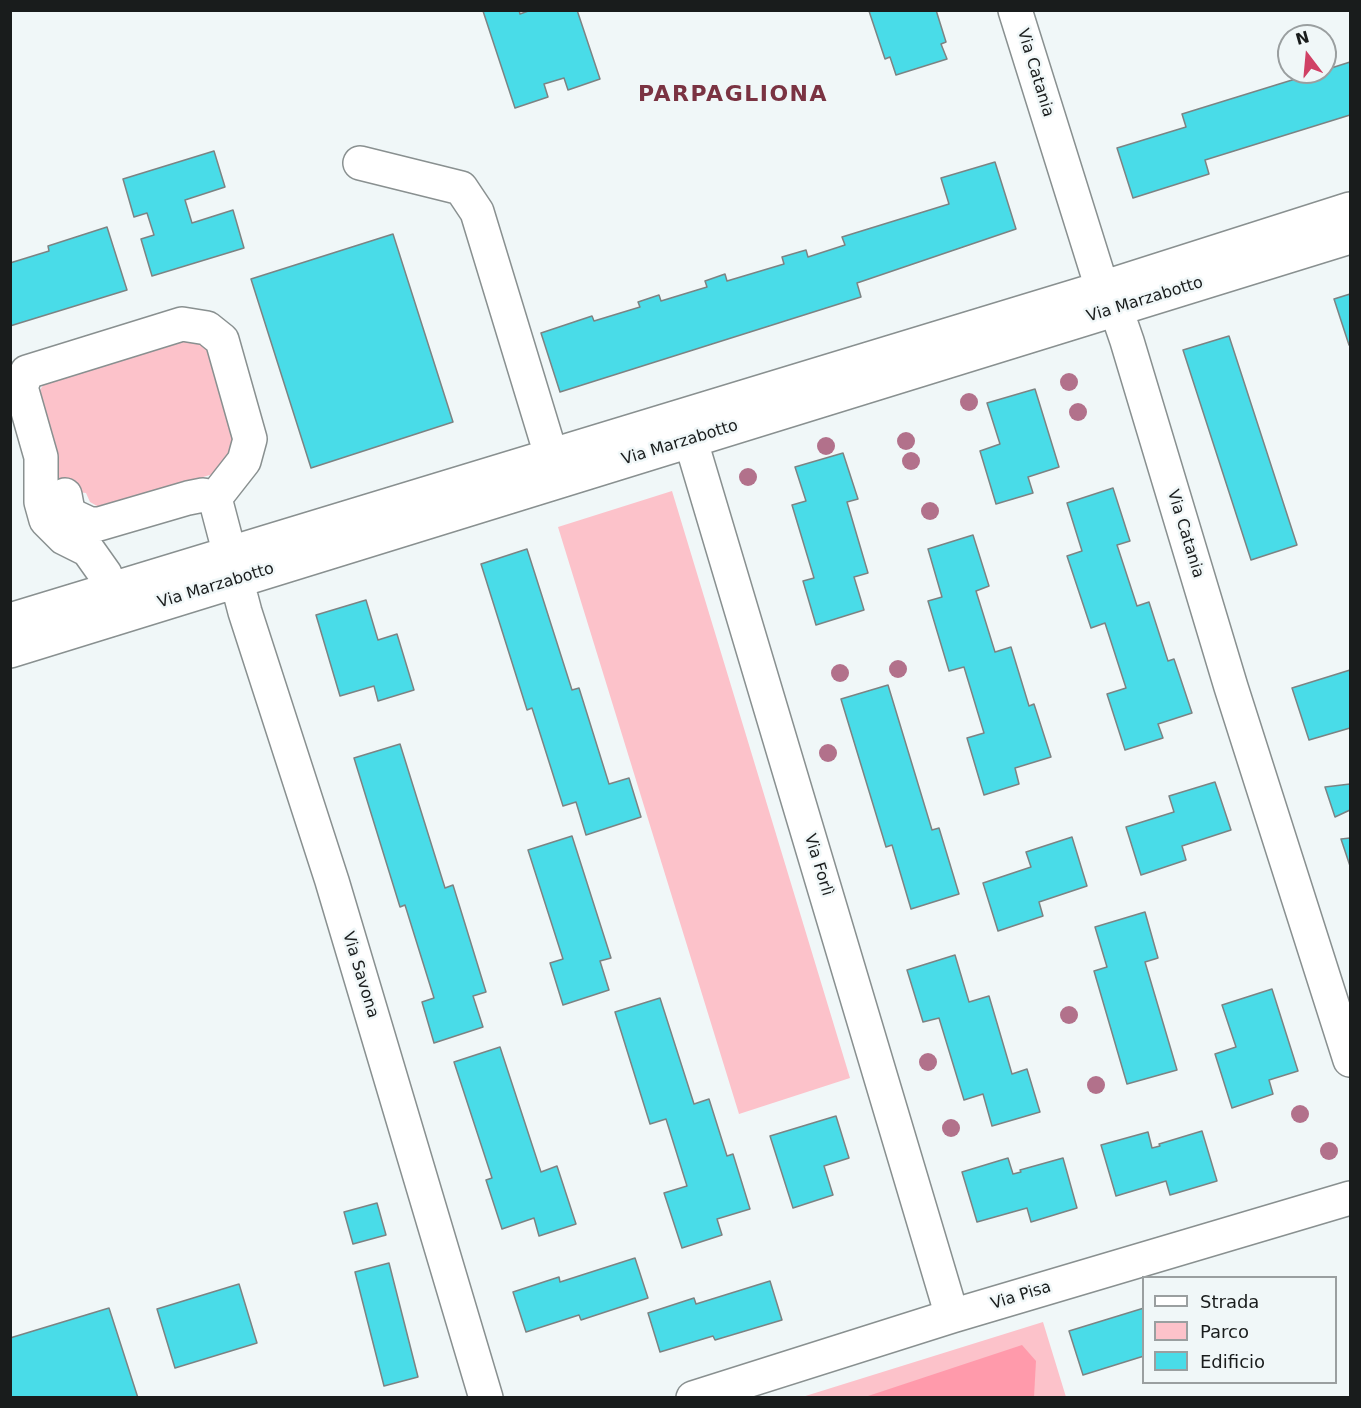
<!DOCTYPE html>
<html>
<head>
<meta charset="utf-8">
<style>
	body { margin:0 }
	#map { position:relative; width:1361px; height:1408px; overflow:hidden; background:#f0f7f8; font-family:"DejaVu Sans",sans-serif }
	canvas { display:block }
	.frame { position:absolute; inset:0; border:12px solid #191c1c; pointer-events:none }
	.legend { position:absolute; left:1142px; top:1276px; width:195px; height:108px; box-sizing:border-box; background:#f0f7f8; border:2px solid #9a9fa0; margin:0; padding:8px 10px; list-style:none; font-size:18px; color:#191c1c }
	.legend li { display:flex; align-items:center; gap:12px; height:30px }
	.legend b { width:30px; border:2px solid #9a9fa0 }
	.north { position:absolute; left:1277px; top:24px; width:60px; height:60px; box-sizing:border-box; background:#f0f7f8; border:2px solid #9a9fa0; border-radius:50%; rotate:344deg; font-size:16px; font-weight:700; line-height:24px; text-align:center; color:#191c1c }
	.north::after { content:''; display:block; margin:auto; width:21px; height:27px; background:#d04165; clip-path:polygon(50% 0,100% 100%,50% 72%,0 100%) }
</style>
</head>
<body>
<div id="map">
<canvas width="1361" height="1408"></canvas>
<div class="frame"></div>
<ul class="legend">
<li><b style="height:8px;background:#fff"></b>Strada</li>
<li><b style="height:16px;background:#fcc2ca"></b>Parco</li>
<li><b style="height:16px;background:#49dce8"></b>Edificio</li>
</ul>
<div class="north">N</div>
</div>
<script>
const ctx = document.querySelector('canvas').getContext('2d');
ctx.lineJoin = 'round';
function paint(path, color) {
  ctx.fillStyle = color;
  ctx.fill(path, 'evenodd');
}
function shape(rows) {
  const path = new Path2D();
  for (const r of rows) {
    path.moveTo(r[0], r[1]);
    for (let i = 2; i < r.length; i += 2) path.lineTo(r[i], r[i + 1]);
  }
  return path;
}
function stroke(path, color, width, dash) {
  ctx.strokeStyle = color;
  ctx.lineWidth = width;
  ctx.lineCap = dash ? 'butt' : 'round';
  ctx.setLineDash(dash || []);
  ctx.stroke(path);
}
function label(font, color, halo, rows, align = 'center') {
  ctx.font = font + ' "DejaVu Sans",sans-serif';
  ctx.lineWidth = 5;
  ctx.setLineDash([]);
  ctx.textBaseline = 'middle';
  ctx.strokeStyle = halo;
  ctx.fillStyle = color;
  for (const [text, x, y, turn = 0] of rows) {
    ctx.save();
    ctx.translate(x, y);
    ctx.rotate((+turn || 0) * Math.PI / 180);
    ctx.textAlign = isNaN(turn) ? turn : align;
    if (halo) ctx.strokeText(text, 0, 0);
    ctx.fillText(text, 0, 0);
    ctx.restore();
  }
}
paint(shape([
	[172,338,194,340,205,346,211,355,236,438,225,467,213,474,105,507,97,506,90,502,86,493,51,489,36,397,46,380],
	[672,491,850,1078,739,1114,558,527],
	[1043,1322,1066,1397,799,1398]
]), '#fcc2ca');
paint(shape([
	[1022,1345,1036,1361,1034,1397,865,1397]
]), '#ff9aab');
const building = shape([
	[519,10,520,14,531,10,577,10,600,79,568,90,564,78,544,84,548,97,515,108,483,11,519,10],
	[873,10,936,10,946,42,941,44,947,59,896,75,890,57,885,59,869,11,873,10],
	[1350,62,1350,115,1205,160,1209,174,1133,198,1117,148,1186,127,1182,114,1318,72,1325,72,1325,70,1350,62],
	[214,151,225,187,185,200,192,223,233,210,244,248,152,276,141,239,154,235,147,213,134,217,123,179,214,151],
	[995,162,1016,229,857,283,861,297,560,392,541,333,592,316,594,321,640,307,638,302,659,295,661,301,707,287,705,281,725,274,727,281,784,264,782,257,806,250,808,257,845,245,842,237,949,204,941,178,995,162],
	[107,227,127,290,10,326,10,263,49,251,48,246,107,227],
	[393,234,453,422,311,468,251,279,393,234],
	[1350,294,1350,345,1349,345,1334,299,1350,294],
	[1229,336,1297,545,1251,560,1183,350,1229,336],
	[1035,389,1059,467,1028,477,1033,493,996,504,980,451,1000,444,987,403,1035,389],
	[843,453,858,499,847,502,868,573,854,577,864,610,816,625,803,581,814,578,792,505,806,501,795,467,843,453],
	[1113,488,1130,541,1117,545,1137,606,1149,602,1168,661,1174,659,1192,713,1158,724,1163,738,1125,750,1107,694,1126,688,1105,623,1091,628,1067,556,1082,551,1067,503,1113,488],
	[973,535,989,586,976,591,995,652,1011,647,1029,706,1034,704,1051,757,1015,768,1019,784,984,795,967,738,984,733,964,667,949,671,928,601,942,597,928,549,973,535],
	[527,549,572,690,579,688,609,784,629,778,641,817,586,835,576,802,563,806,532,708,527,710,481,564,527,549],
	[366,600,378,640,397,634,414,690,378,701,374,686,340,696,316,615,366,600],
	[1350,670,1350,728,1309,740,1292,688,1350,670],
	[888,685,932,830,939,828,959,894,911,909,892,845,886,847,841,699,888,685],
	[400,744,445,888,453,885,486,992,473,996,483,1027,434,1043,422,1002,434,998,405,905,400,907,354,758,400,744],
	[1215,782,1231,830,1182,846,1186,860,1141,875,1126,827,1174,812,1169,796,1215,782],
	[1350,784,1350,810,1335,817,1325,787,1350,784],
	[572,836,611,958,600,961,609,990,563,1005,550,963,563,959,528,850,572,836],
	[1072,837,1087,886,1039,902,1043,916,998,931,983,883,1031,867,1026,852,1072,837],
	[1350,838,1350,866,1341,839,1350,838],
	[1145,912,1158,958,1145,962,1177,1070,1127,1084,1094,971,1107,967,1095,927,1145,912],
	[955,955,969,1002,989,996,1012,1074,1027,1069,1040,1112,992,1126,983,1094,964,1100,939,1018,923,1022,907,970,955,955],
	[1272,989,1298,1071,1269,1080,1273,1094,1232,1108,1215,1054,1236,1047,1222,1005,1272,989],
	[660,998,694,1104,709,1099,727,1156,733,1154,750,1209,717,1219,722,1235,682,1248,664,1193,687,1186,666,1119,650,1124,615,1012,660,998],
	[500,1047,541,1172,557,1166,576,1224,539,1236,534,1218,502,1229,486,1180,492,1178,454,1062,500,1047],
	[836,1116,849,1158,824,1166,833,1195,793,1208,770,1136,836,1116],
	[1202,1131,1217,1181,1170,1195,1166,1181,1116,1196,1101,1145,1148,1132,1152,1148,1160,1146,1159,1144,1202,1131],
	[1008,1158,1013,1174,1021,1172,1020,1170,1063,1158,1077,1208,1031,1222,1027,1208,977,1222,962,1172,1008,1158],
	[377,1203,386,1235,353,1244,344,1212,377,1203],
	[635,1258,648,1298,581,1320,579,1315,526,1332,513,1292,559,1277,560,1282,635,1258],
	[389,1263,418,1377,384,1386,355,1272,389,1263],
	[770,1281,782,1320,715,1340,713,1336,660,1352,648,1313,694,1298,696,1304,770,1281],
	[239,1284,257,1343,175,1368,157,1309,239,1284],
	[109,1308,138,1398,10,1398,10,1338,109,1308],
	[1144,1308,1144,1356,1083,1375,1069,1331,1144,1308]
]);
paint(building, '#49dce8');
stroke(building, '#7c8383', 1.5);
const minor = shape([
	[1015,10,1102,288,1116,309,1127,341,1231,687,1350,1060],
	[360,163,461,188,477,212,551,455],
	[684,418,952,1316],
	[65,495,68,511,75,517,90,524,99,524,188,498,203,495,215,498],
	[215,498,245,612,332,881,486,1398],
	[111,590,105,574,88,550,64,538,46,520,41,502,41,457,21,387,27,372,182,324,207,328,222,340,250,439,244,461,215,498],
	[10,620,1102,288,1350,209],
	[10,651,1350,237],
	[693,1398,952,1316,1350,1198]
]);
stroke(minor, '#899090', 36);
stroke(minor, '#fff', 33);
ctx.fillStyle = '#b2718b';
for (const [x, y] of [
	[1069,382],
	[969,402],
	[1078,412],
	[906,441],
	[826,446],
	[911,461],
	[748,477],
	[930,511],
	[898,669],
	[840,673],
	[828,753],
	[1069,1015],
	[928,1062],
	[1096,1085],
	[1300,1114],
	[951,1128],
	[1329,1151]
]) {
  ctx.beginPath();
  ctx.arc(x, y, 9, 0, 2 * Math.PI);
  ctx.fill();
}
label('16px', '#191c1c', '#f0f7f8', [
	["Via Catania",1035,73,73],
	["Via Marzabotto",1145,300,-17],
	["Via Marzabotto",680,443,-17],
	["Via Catania",1185,534,73],
	["Via Marzabotto",216,586,-17],
	["Via Forlì",818,865,73],
	["Via Savona",360,975,73],
	["Via Pisa",1021,1296,-17]
]);
ctx.letterSpacing = '1.5px';
label('bold 22px', '#7a3342', '#f0f7f8', [
	["PARPAGLIONA",733,95]
]);
ctx.letterSpacing = '0px';
</script>
</body>
</html>
